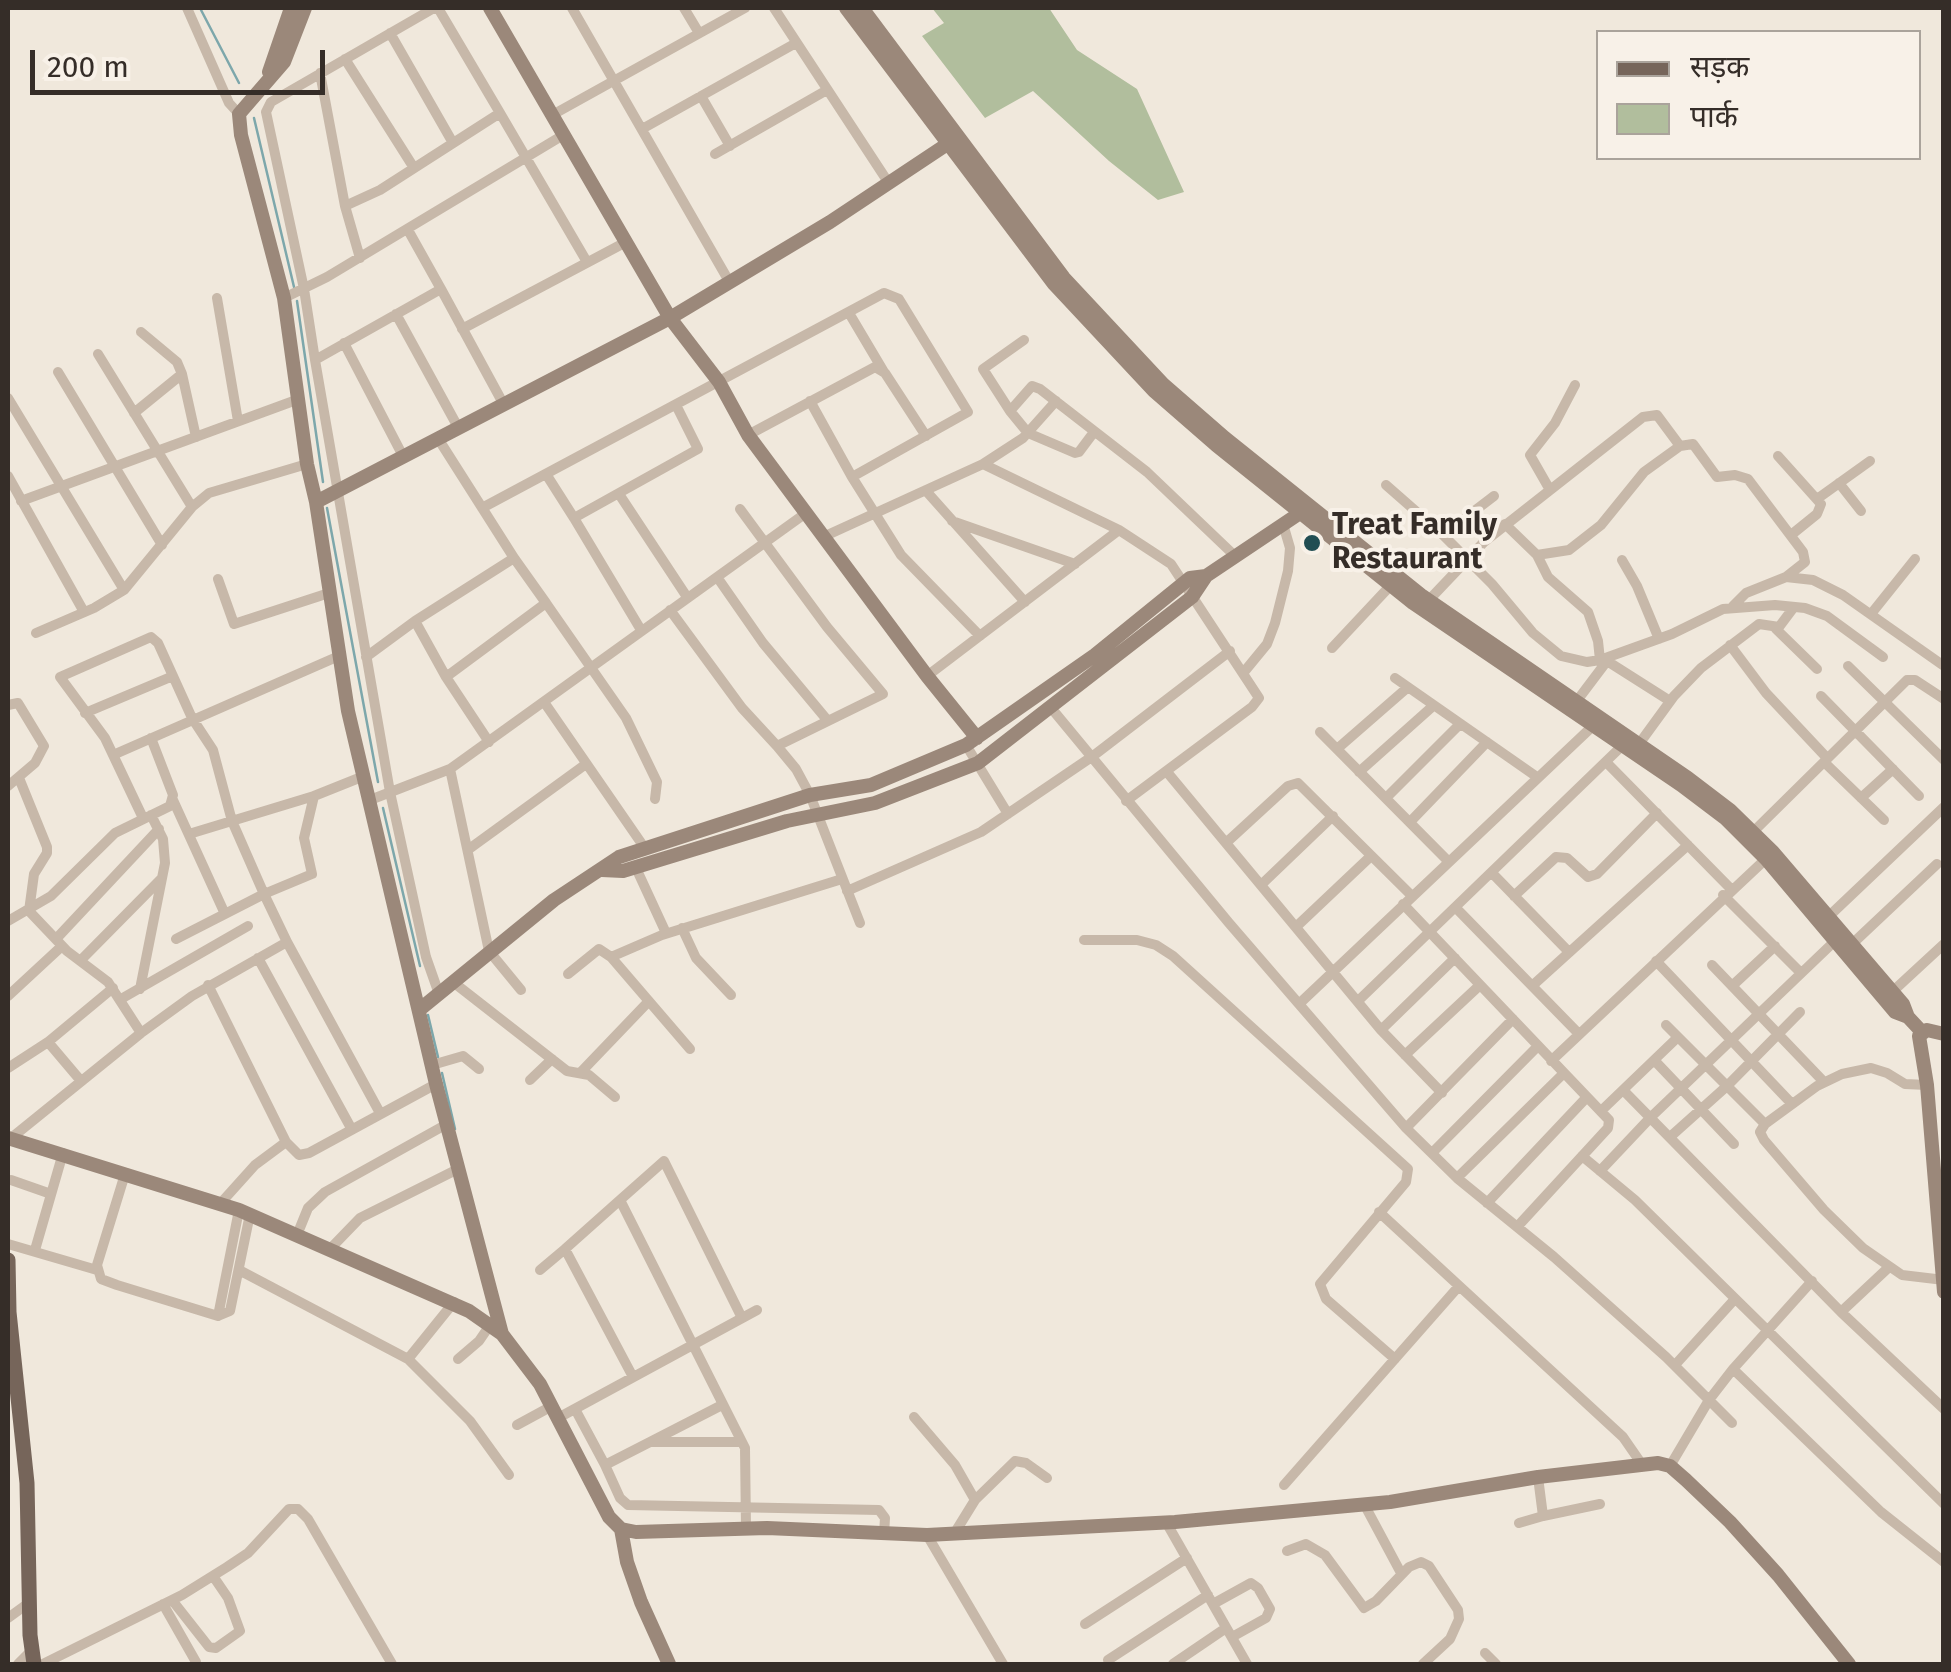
<!DOCTYPE html>
<html>
<head>
<meta charset="utf-8">
<style>
	body { margin:0 }
	#map { position:relative; width:1951px; height:1672px; overflow:hidden; background:#f0e8dc; font-family:"Fira Sans","Noto Sans Devanagari",sans-serif }
	canvas { display:block }
	.frame { position:absolute; inset:0; border:10px solid #352d28; pointer-events:none }
	.legend { position:absolute; left:1596px; top:30px; width:325px; height:130px; box-sizing:border-box; background:#f8f1e8; border:2px solid #aaa39b; margin:0; padding:12px 18px; list-style:none; font-size:30px; color:#352d28 }
	.legend li { display:flex; align-items:center; gap:20px; height:50px }
	.legend b { width:50px; border:2px solid #aaa39b }
	.scale { position:absolute; left:30px; top:50px; width:295px; height:45px; box-sizing:border-box; border:5px solid #352d28; border-top:0; padding-left:12px; font-size:30px; line-height:35px; white-space:nowrap; color:#352d28; -webkit-text-stroke:8px #f8f1e8; paint-order:stroke }
</style>
</head>
<body>
<div id="map">
<canvas width="1951" height="1672"></canvas>
<div class="frame"></div>
<ul class="legend">
<li><b style="height:12px;background:#76655a"></b>सड़क</li>
<li><b style="height:28px;background:#b1be9d"></b>पार्क</li>
</ul>
<div class="scale">200 m</div>
</div>
<script>
const ctx = document.querySelector('canvas').getContext('2d');
ctx.lineJoin = 'round';
function paint(path, color) {
  ctx.fillStyle = color;
  ctx.fill(path, 'evenodd');
}
function shape(rows) {
  const path = new Path2D();
  for (const r of rows) {
    path.moveTo(r[0], r[1]);
    for (let i = 2; i < r.length; i += 2) path.lineTo(r[i], r[i + 1]);
  }
  return path;
}
function stroke(path, color, width, dash) {
  ctx.strokeStyle = color;
  ctx.lineWidth = width;
  ctx.lineCap = dash ? 'butt' : 'round';
  ctx.setLineDash(dash || []);
  ctx.stroke(path);
}
function label(font, color, halo, rows, align = 'center') {
  ctx.font = font + ' "Fira Sans",sans-serif';
  ctx.lineWidth = 8;
  ctx.setLineDash([]);
  ctx.textBaseline = 'middle';
  ctx.strokeStyle = halo;
  ctx.fillStyle = color;
  for (const [text, x, y, turn = 0] of rows) {
    ctx.save();
    ctx.translate(x, y);
    ctx.rotate((+turn || 0) * Math.PI / 180);
    ctx.textAlign = isNaN(turn) ? turn : align;
    if (halo) ctx.strokeText(text, 0, 0);
    ctx.fillText(text, 0, 0);
    ctx.restore();
  }
}
paint(shape([
	[932,8,1049,8,1077,50,1137,89,1184,192,1158,200,1109,161,1033,91,985,118,922,36,944,23]
]), '#b1be9d');
stroke(shape([
	[200,8,239,83],
	[254,118,294,287],
	[297,301,323,482],
	[327,508,378,782],
	[383,808,420,966],
	[428,1015,438,1057],
	[442,1073,455,1129]
]), '#7da7ab', 2.5);
stroke(shape([
	[187,8,229,103,239,114],
	[434,8,271,102,266,112,304,289,315,360,441,289,504,405],
	[438,8,500,113],
	[572,8,730,283],
	[684,8,699,33],
	[774,8,888,182],
	[390,33,453,143],
	[345,59,414,168],
	[320,73,345,206],
	[701,96,730,146],
	[554,114,745,8],
	[642,129,796,43],
	[715,154,827,90],
	[408,230,441,289],
	[360,258,345,206,380,190,500,113,587,262],
	[217,298,238,421],
	[284,298,327,277,565,134],
	[849,313,884,372],
	[396,314,459,429],
	[462,329,626,242],
	[141,332,177,362,182,374],
	[344,343,404,458],
	[98,354,192,507],
	[315,360,390,792,426,957,439,994],
	[58,372,162,545],
	[8,398,124,590],
	[810,401,852,477],
	[1010,411,983,369,1024,340],
	[134,413,182,374,196,437],
	[1094,432,1079,452,1075,453,1028,433,1010,411,1032,386,1040,389,1147,472,1235,556],
	[748,435,875,367,885,373,926,436],
	[1778,456,1821,504,1817,514,1791,535],
	[983,464,1023,438,1056,401],
	[546,474,574,518],
	[8,476,84,612],
	[1839,483,1861,511],
	[1386,485,1443,535,1492,584,1533,633,1561,656,1587,662,1600,660,1672,634,1723,609,1775,605,1805,608,1827,616,1883,657],
	[1550,490,1530,455,1555,423,1575,385],
	[927,492,1025,602],
	[619,494,687,597],
	[1817,499,1870,461],
	[21,501,299,399],
	[482,508,884,293,899,299,968,412,852,477,901,555,980,636],
	[740,509,827,627,883,694,777,746,796,769,810,795,860,923],
	[952,521,1075,564],
	[1505,524,1537,555,1569,550,1601,525,1644,472,1680,446,1693,444,1717,477,1735,475,1748,479,1803,552,1805,562,1786,577],
	[1443,535,1494,496],
	[823,537,983,464,1119,530,1171,564,1259,698,1252,707,1126,801],
	[1537,555,1548,577,1588,612,1598,641,1600,660],
	[514,558,546,603],
	[1622,560,1637,586,1659,639],
	[717,577,763,643,828,721],
	[218,579,234,624,329,593],
	[1428,601,1484,542,1643,417,1657,415,1680,446],
	[1733,606,1746,593,1786,577,1813,580,1843,595,1944,666],
	[670,610,742,708,777,746],
	[1871,614,1915,559],
	[415,621,446,677,489,742],
	[1776,629,1817,669],
	[641,630,574,518,698,449,676,405],
	[36,633,94,608,124,590,192,507,209,493,307,464],
	[1730,645,1766,693,1827,758],
	[1332,648,1391,585],
	[366,657,415,621,514,558,439,440],
	[1607,661,1670,701],
	[1848,666,1944,760],
	[1244,672,1267,644,1275,623,1288,571,1290,548,1283,524],
	[927,676,1119,530],
	[446,677,546,603,626,718,657,782,655,799],
	[1395,678,1537,777],
	[1821,696,1919,796],
	[544,702,644,847],
	[1576,702,1610,657],
	[8,705,18,703,44,746,35,763,8,786],
	[1052,709,1229,923,1406,1128,1457,1178,1554,1257,1666,1357,1732,1423],
	[85,713,173,676],
	[1320,732,1448,861],
	[1639,744,1674,696,1701,668,1759,624,1779,627,1794,607],
	[966,745,1008,814],
	[1337,749,1407,688],
	[113,755,339,656],
	[1606,762,1731,889],
	[1824,762,1884,820],
	[450,769,489,951,521,990],
	[1167,772,1381,1030,1442,1093],
	[1359,772,1433,706],
	[19,778,47,847,47,853,34,874,29,911,67,951,108,982,141,1033],
	[1386,798,1460,724],
	[1861,798,1893,769],
	[173,800,225,914],
	[370,800,450,769,806,513],
	[143,818,105,738,60,677,151,637,158,643,192,718,213,750,232,821,264,894,176,939],
	[1410,822,1487,742],
	[1753,832,1907,680,1915,680,1944,699],
	[189,834,314,796],
	[1227,842,1288,786,1298,783,1412,896],
	[469,849,586,764],
	[636,868,666,933],
	[1492,873,1568,951],
	[1262,884,1333,816],
	[847,891,981,832,1093,756,1230,651],
	[1723,895,1801,973],
	[1514,896,1556,857,1567,858,1588,877,1597,874,1657,813],
	[1403,904,1609,1120,1608,1128,1517,1227],
	[1456,908,1579,1034],
	[1827,918,1944,807],
	[8,921,51,896,115,833,170,806,173,795,151,738],
	[1297,926,1371,856],
	[682,928,696,958,731,995],
	[56,939,159,829],
	[1084,940,1137,940,1156,945,1173,956,1408,1169,1406,1182,1320,1284,1326,1299,1395,1359],
	[287,942,380,1113],
	[1851,945,1937,864],
	[611,957,690,1049],
	[258,958,351,1128],
	[81,960,161,879],
	[1656,961,1792,1104],
	[1712,965,1824,1082],
	[568,974,599,949,611,957,662,935,842,879],
	[453,982,567,1071,589,1075,615,1097],
	[208,985,286,1142,299,1155,309,1153,436,1084],
	[1532,986,1688,845],
	[1732,986,1775,946],
	[140,989,165,863,163,839,151,815],
	[1892,992,1944,944],
	[8,996,62,946],
	[121,999,248,926],
	[1358,1001,1626,742],
	[1299,1004,1596,723],
	[1666,1025,1765,1124],
	[1381,1030,1455,958],
	[48,1042,81,1081],
	[1405,1055,1480,985],
	[1654,1060,1734,1144],
	[1551,1061,1769,856],
	[432,1065,463,1056,479,1069],
	[8,1068,48,1042,113,988],
	[581,1072,649,1001],
	[530,1080,552,1059],
	[1927,1085,1905,1084,1887,1073,1871,1068,1842,1074,1817,1086,1765,1124,1760,1132,1764,1140,1824,1210,1863,1248,1902,1275,1944,1280],
	[1623,1090,1841,1312,1944,1409],
	[1601,1111,1678,1037],
	[1406,1128,1513,1019],
	[1670,1137,1727,1086,1800,1012],
	[10,1139,141,1033,192,996,287,942,264,894,312,874,304,838,314,796,364,776],
	[1432,1153,1538,1046],
	[1582,1156,1635,1200,1944,1504],
	[1600,1171,1651,1117,1837,939],
	[125,1174,97,1265,101,1279,117,1285,218,1316,239,1210],
	[1457,1178,1564,1073],
	[11,1180,51,1194],
	[620,1200,664,1161,742,1318],
	[1487,1203,1587,1097],
	[219,1205,255,1165,286,1142],
	[1379,1212,1623,1437,1641,1463],
	[297,1235,308,1208,325,1192,447,1124],
	[8,1244,97,1270],
	[330,1249,360,1218,458,1169],
	[35,1250,63,1153],
	[239,1270,408,1359,454,1302],
	[540,1270,565,1249],
	[1841,1312,1888,1268],
	[218,1316,230,1311,250,1214],
	[408,1359,470,1421,509,1475],
	[458,1359,479,1341,490,1325],
	[1675,1365,1734,1300],
	[1733,1369,1881,1512,1944,1562],
	[633,1377,565,1249,620,1200,745,1448,746,1528],
	[722,1405,650,1442,741,1442],
	[575,1409,605,1465],
	[914,1417,955,1465,975,1500],
	[558,1418,757,1310],
	[517,1425,552,1406],
	[650,1442,605,1465,620,1498,628,1505,879,1510,885,1518,884,1534],
	[1670,1466,1709,1400,1733,1369,1812,1281],
	[1538,1477,1543,1516,1600,1504],
	[1284,1485,1459,1286],
	[1364,1504,1401,1573],
	[1166,1522,1247,1664],
	[1519,1523,1543,1516],
	[954,1534,975,1500,1015,1461,1026,1463,1047,1478],
	[927,1535,1003,1664],
	[1287,1551,1306,1544,1325,1555,1364,1608,1376,1601,1409,1567,1421,1562,1429,1566,1458,1610,1459,1619,1450,1639,1423,1664],
	[172,1600,209,1647,216,1648,240,1631,228,1598,213,1576],
	[163,1604,196,1662],
	[1213,1604,1251,1583,1258,1588,1270,1609,1266,1618,1232,1637],
	[8,1618,30,1602],
	[1085,1624,1187,1558],
	[1485,1653,1496,1664],
	[1108,1660,1208,1595],
	[18,1664,31,1651],
	[43,1664,182,1595,227,1567,248,1553,289,1509,298,1509,308,1519,392,1664],
	[1173,1664,1226,1628]
]), '#c7b8a9', 10);
stroke(shape([
	[305,8,284,62,239,114,241,135,284,298,307,464,316,502,348,711,436,1084,502,1334],
	[490,8,670,318,719,382,748,435,927,676,977,738],
	[846,8,1054,284,1154,391,1216,445,1413,603,1681,785,1726,819,1766,859,1895,1012,1908,1017,1922,1032],
	[862,8,1064,278,1163,384,1225,438,1421,595,1688,778,1730,810,1773,852,1903,1004,1908,1017],
	[269,72,291,8],
	[316,502,670,318,830,222,958,137],
	[602,870,623,871,787,821,875,803,978,763,1192,597,1206,576],
	[419,1010,554,900,619,857,810,795,871,785,966,745,1095,655,1190,578,1206,576,1306,509],
	[1944,1034,1927,1030,1919,1036,1927,1085,1944,1292],
	[8,1138,239,1210,469,1311,502,1334,540,1384,609,1517,621,1529,636,1532,767,1528,927,1535,1175,1522,1390,1502,1538,1477,1658,1463,1670,1466,1686,1480,1730,1522,1778,1575,1849,1664],
	[621,1529,627,1562,641,1602,669,1664]
]), '#9b887a', 14);
stroke(shape([
	[8,1260,9,1312,27,1483,30,1635,34,1664]
]), '#76655a', 15);
for (const [x, y, r, color] of [
	[1312,543,10,"#214e53"]
]) {
  const dot = new Path2D();
  dot.arc(x, y, r, 0, 2 * Math.PI);
  ctx.fillStyle = color;
  ctx.fill(dot);
  stroke(dot, '#f8f1e8', 4);
}
label('bold 30px', '#352d28', '#f8f1e8', [
	["Treat Family",1332,526],
	["Restaurant",1332,560]
], 'left');
</script>
</body>
</html>
